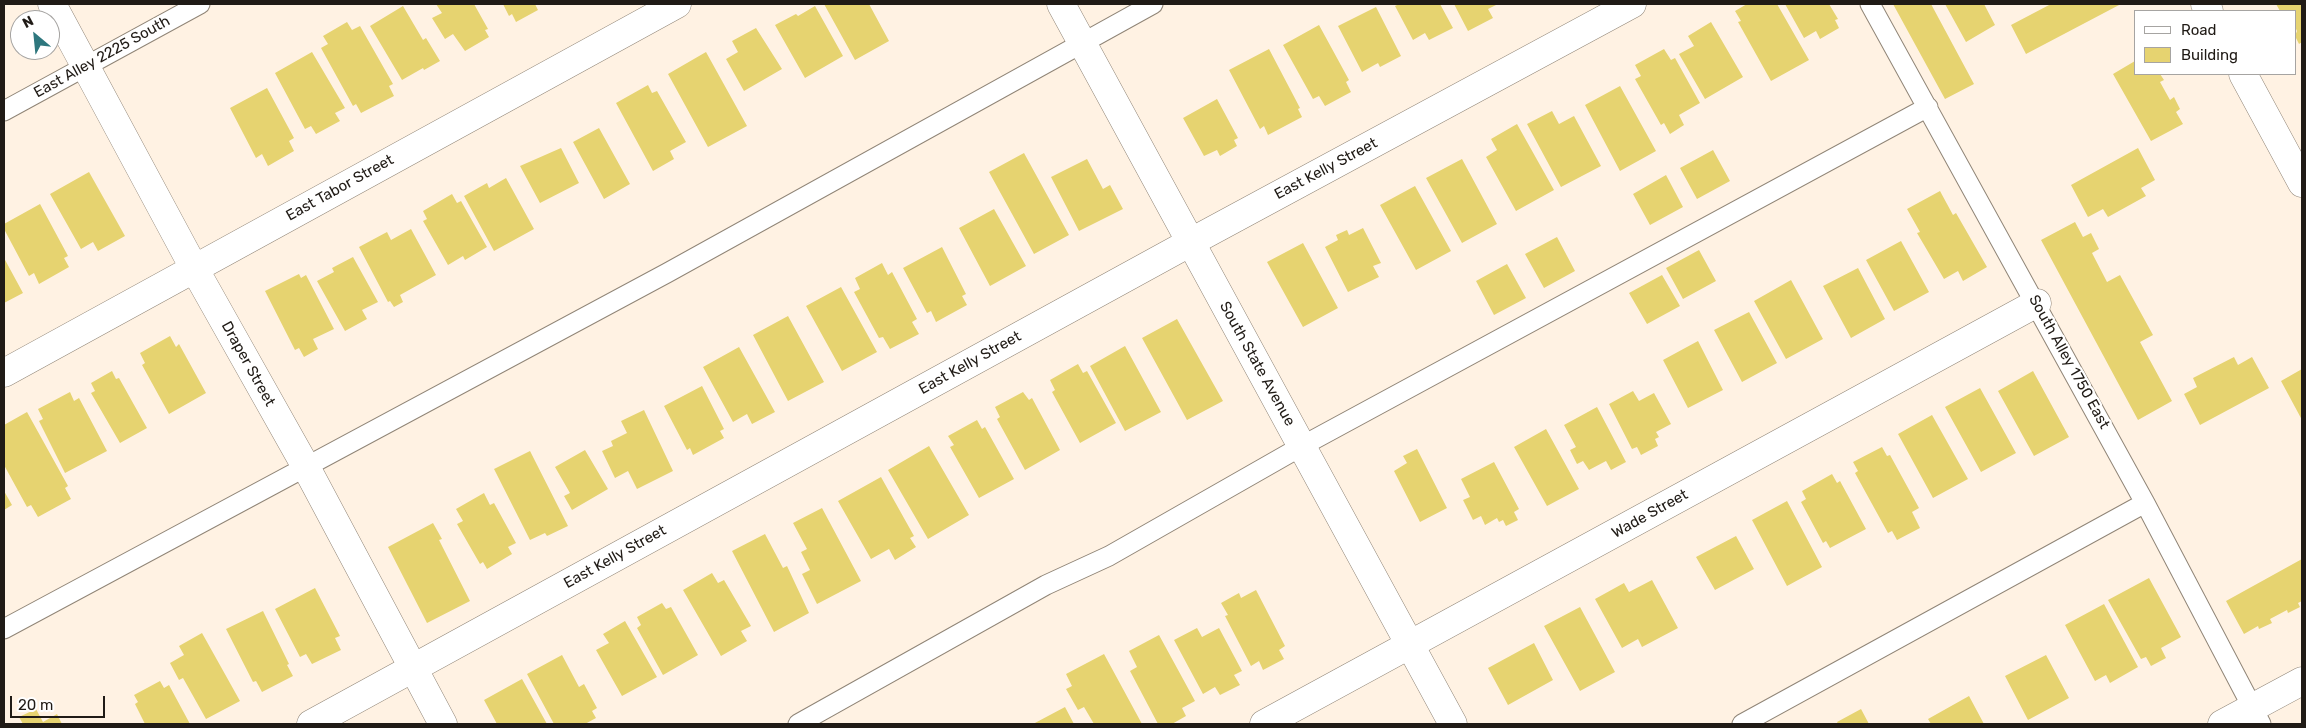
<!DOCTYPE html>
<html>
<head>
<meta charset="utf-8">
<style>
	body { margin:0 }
	#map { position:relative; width:2306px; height:728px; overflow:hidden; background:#fff2e3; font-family:Rubik,sans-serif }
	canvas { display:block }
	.frame { position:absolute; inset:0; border:5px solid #201b16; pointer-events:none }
	.legend { position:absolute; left:2134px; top:10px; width:162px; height:65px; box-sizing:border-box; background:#fff; border:1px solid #a6a4a2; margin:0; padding:6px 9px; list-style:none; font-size:15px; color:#201b16 }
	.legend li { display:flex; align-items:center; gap:10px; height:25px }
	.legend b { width:25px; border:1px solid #a6a4a2 }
	.north { position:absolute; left:10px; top:10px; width:50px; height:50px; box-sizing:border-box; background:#fff; border:1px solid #a6a4a2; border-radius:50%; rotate:332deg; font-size:14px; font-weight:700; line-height:20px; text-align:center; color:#201b16 }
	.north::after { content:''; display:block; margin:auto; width:18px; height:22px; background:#2e777e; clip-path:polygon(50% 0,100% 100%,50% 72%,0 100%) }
	.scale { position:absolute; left:10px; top:696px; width:95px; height:22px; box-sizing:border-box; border:2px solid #201b16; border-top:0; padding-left:6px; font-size:15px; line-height:18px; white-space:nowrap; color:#201b16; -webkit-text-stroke:4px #fff; paint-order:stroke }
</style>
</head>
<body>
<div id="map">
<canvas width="2306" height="728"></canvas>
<div class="frame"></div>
<ul class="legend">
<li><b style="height:6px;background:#fff"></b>Road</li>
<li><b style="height:14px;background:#e6d370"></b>Building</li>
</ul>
<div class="north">N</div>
<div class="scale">20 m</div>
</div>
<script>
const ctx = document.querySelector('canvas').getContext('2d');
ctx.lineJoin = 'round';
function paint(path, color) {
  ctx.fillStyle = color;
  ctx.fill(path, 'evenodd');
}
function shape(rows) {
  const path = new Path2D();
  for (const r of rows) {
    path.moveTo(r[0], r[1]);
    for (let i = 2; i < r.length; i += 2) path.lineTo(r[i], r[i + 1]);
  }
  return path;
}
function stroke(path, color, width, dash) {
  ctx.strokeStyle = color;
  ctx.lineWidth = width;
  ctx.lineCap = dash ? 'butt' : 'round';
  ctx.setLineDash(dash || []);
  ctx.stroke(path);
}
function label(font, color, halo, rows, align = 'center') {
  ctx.font = font + ' Rubik,sans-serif';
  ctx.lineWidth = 4.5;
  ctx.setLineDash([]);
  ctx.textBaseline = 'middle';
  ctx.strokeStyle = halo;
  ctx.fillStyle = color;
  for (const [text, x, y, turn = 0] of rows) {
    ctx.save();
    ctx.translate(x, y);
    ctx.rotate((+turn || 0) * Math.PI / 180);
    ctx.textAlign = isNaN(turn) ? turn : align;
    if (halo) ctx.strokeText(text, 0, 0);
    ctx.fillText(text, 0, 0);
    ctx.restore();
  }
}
paint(shape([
	[436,4,474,4,488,29,485,30,489,37,465,51,453,34,445,39,432,18,442,13],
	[503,4,535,4,538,10,516,22,512,14,509,16],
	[824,4,869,4,889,41,855,60],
	[1399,4,1440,4,1453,28,1429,40,1425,33,1413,40,1395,6],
	[1454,4,1498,4,1488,9,1493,18,1468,31],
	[1747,4,1777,4,1809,60,1771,81,1738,22,1741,21,1735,11],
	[1785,4,1829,4,1838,19,1835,20,1839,28,1820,39,1816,31,1804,38],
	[1893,4,1931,4,1974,84,1945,99],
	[1945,4,1984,4,1995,25,1966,42],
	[2051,4,2121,4,2026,54,2011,25],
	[2276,4,2302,4,2302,42,2299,44,2295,36,2297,31,2295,27,2295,11,2280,11],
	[403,6,423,40,426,38,440,61,424,70,423,68,402,80,370,26],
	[815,6,843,56,805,78,775,25,796,14,798,16],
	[1376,7,1401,56,1380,67,1378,63,1362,72,1338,26],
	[347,22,352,30,360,26,393,84,389,86,394,96,361,113,356,104,353,106,321,48,328,44,323,36],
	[1711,22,1743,77,1705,99,1679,54,1694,46,1688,36],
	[1319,25,1349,80,1346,82,1351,92,1325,106,1319,96,1313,99,1283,45],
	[756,28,782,69,744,91,726,59,738,52,732,41],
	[1269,49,1300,108,1298,109,1302,117,1268,135,1264,126,1260,129,1229,70],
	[1664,49,1671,60,1675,58,1700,103,1679,115,1684,125,1670,134,1664,123,1661,125,1635,79,1641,76,1635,65],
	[312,52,345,108,335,113,340,121,316,134,311,126,305,129,275,73],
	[706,52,747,126,708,147,668,74],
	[2135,61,2135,74,2160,74,2164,80,2160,82,2170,100,2174,97,2180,109,2176,112,2183,124,2151,141,2113,74],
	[648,85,652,93,657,91,686,142,670,151,674,159,653,171,616,103],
	[1620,86,1656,151,1620,171,1585,105],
	[267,88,294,138,289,141,294,151,268,166,262,154,256,158,230,108],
	[1217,99,1238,138,1234,140,1237,146,1220,156,1217,150,1204,156,1183,118],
	[1552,111,1559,124,1574,116,1601,166,1561,187,1527,124],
	[1517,124,1554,190,1516,211,1486,157,1497,150,1491,139],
	[599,128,630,184,604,199,573,142],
	[561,148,579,183,540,203,520,166],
	[2138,148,2155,180,2141,188,2146,196,2108,217,2103,209,2088,217,2071,185],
	[1713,150,1730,181,1697,199,1680,168],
	[1024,153,1069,235,1034,254,989,172],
	[1087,159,1103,189,1110,185,1123,209,1079,231,1051,177],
	[1462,159,1497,224,1462,243,1426,178],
	[89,172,125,236,98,251,93,242,81,249,50,194],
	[1666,175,1683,207,1650,225,1633,194],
	[506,178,534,229,494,251,464,196,487,183,489,188],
	[1415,186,1451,251,1416,270,1380,205],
	[1940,191,1953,215,1956,213,1987,267,1963,281,1958,271,1944,279,1917,233,1920,232,1907,209],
	[452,194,457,203,461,201,487,247,465,260,463,256,448,265,423,221,427,219,423,211],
	[40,204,68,256,64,258,69,267,39,284,34,273,29,276,4,229,4,224],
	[994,209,1026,266,990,286,959,228],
	[2075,222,2083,237,2091,233,2099,249,2092,253,2107,282,2120,275,2153,335,2140,342,2172,401,2138,420,2041,240],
	[1363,228,1381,263,1373,266,1379,277,1348,292,1325,247,1338,240,1336,235,1347,230,1349,235],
	[411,229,436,275,400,295,403,302,394,307,390,301,388,302,359,247,387,232,391,240],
	[1557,237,1575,271,1544,288,1525,254],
	[1901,241,1929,292,1894,311,1866,260],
	[1303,243,1338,308,1303,327,1267,262],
	[942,247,966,294,962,296,967,305,936,322,931,311,927,313,903,268],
	[1699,250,1716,281,1683,299,1666,268],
	[353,257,378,302,362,310,367,319,345,331,317,281,334,272,332,268],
	[4,258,23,293,4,303],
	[882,263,888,275,892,272,917,319,912,322,919,334,890,349,883,337,879,338,854,292,860,289,855,278],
	[1507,264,1526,298,1494,315,1476,281],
	[1858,268,1885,319,1851,338,1823,286],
	[299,274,301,278,306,275,334,329,313,339,318,349,304,357,299,348,295,350,265,291],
	[1662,275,1680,306,1647,324,1629,293],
	[1791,280,1823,339,1786,359,1754,301],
	[841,287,877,352,842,371,806,306],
	[1749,312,1777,363,1742,382,1714,330],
	[788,316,824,382,788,401,753,335],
	[1177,319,1223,401,1187,420,1142,338],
	[170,336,176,347,179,344,206,393,169,414,142,365,145,363,140,353],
	[1698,341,1723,390,1688,408,1663,360],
	[1125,346,1161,412,1125,431,1090,366],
	[739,347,775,412,752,424,747,414,733,422,703,367],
	[2234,357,2238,365,2252,357,2269,388,2200,425,2184,394,2197,387,2193,378],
	[1078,364,1083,373,1087,371,1116,423,1080,443,1052,392,1055,390,1050,380],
	[2302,369,2302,420,2281,381],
	[112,371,116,379,119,378,147,428,120,443,91,393,95,391,91,383],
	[2033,371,2069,437,2034,456,1998,391],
	[702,386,724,429,720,431,724,438,693,455,690,448,687,450,664,406],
	[1980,388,2016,453,1981,472,1945,407],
	[1633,391,1639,401,1654,393,1671,424,1656,432,1659,437,1655,439,1658,446,1641,455,1637,447,1632,449,1609,404],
	[70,392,74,401,79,398,107,451,65,473,39,421,43,419,38,409],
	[1023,392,1029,400,1032,398,1060,450,1025,470,997,419,1000,417,995,407],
	[1597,407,1626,462,1611,470,1606,461,1589,470,1583,461,1577,464,1570,450,1576,447,1564,425],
	[644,410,673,471,637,489,628,471,615,478,602,451,613,446,611,441,627,433,621,421],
	[27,412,68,486,65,488,71,499,38,517,31,505,27,507,4,465,4,425],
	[1932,415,1968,479,1933,498,1898,434],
	[977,420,982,429,985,427,1014,479,979,498,950,447,954,445,948,436],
	[1546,429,1579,489,1547,506,1514,447],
	[929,446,969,515,928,539,888,470],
	[1882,447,1887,456,1890,455,1919,508,1912,512,1920,528,1897,540,1892,531,1888,533,1855,473,1858,471,1853,462],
	[1417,449,1447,508,1420,522,1394,471,1407,463,1403,456],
	[585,450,608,489,572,510,564,496,570,493,555,467],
	[530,451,568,526,547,536,545,533,530,540,494,469],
	[1494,462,1519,509,1514,512,1518,520,1506,526,1503,520,1499,522,1497,518,1485,525,1481,516,1473,520,1463,500,1470,497,1461,479],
	[1832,474,1837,483,1840,481,1866,529,1830,548,1826,541,1823,543,1801,502,1806,499,1802,491],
	[881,477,914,536,910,538,916,547,895,560,889,549,871,559,838,501],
	[4,491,12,505,4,510],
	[484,493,490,505,494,503,516,543,508,547,512,554,487,569,483,562,480,564,457,524,463,521,456,509],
	[1787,501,1822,567,1787,586,1752,520],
	[822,508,861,581,817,604,802,574,810,570,801,552,807,549,793,523],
	[433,523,442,539,439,540,470,601,427,623,388,547],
	[765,534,783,568,787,566,809,613,774,632,732,551],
	[1736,536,1754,569,1715,590,1696,557],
	[2302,559,2302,601,2298,603,2300,607,2288,613,2287,610,2270,619,2272,623,2259,629,2258,626,2244,634,2226,601],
	[712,573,718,583,724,580,751,626,741,631,747,641,721,656,683,590],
	[2149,578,2181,637,2161,648,2166,658,2151,666,2146,657,2141,659,2108,600],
	[1652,580,1678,628,1642,647,1638,639,1622,648,1595,599,1624,583,1629,592],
	[315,588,340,636,335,638,341,650,312,664,306,654,300,657,275,609],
	[1256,590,1285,646,1279,650,1284,659,1263,670,1259,661,1251,666,1225,616,1228,615,1221,603,1239,593,1241,598],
	[662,603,666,609,671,607,698,655,663,675,637,628,641,625,637,617],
	[2104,604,2138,667,2110,683,2106,675,2095,681,2065,625],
	[1580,607,1615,672,1580,691,1544,626],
	[263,611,289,664,287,665,293,676,262,692,256,681,253,682,226,629],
	[625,621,657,677,622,696,596,650,609,643,603,634],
	[1197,628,1202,637,1219,628,1242,671,1234,675,1240,685,1220,695,1215,687,1203,694,1174,640],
	[202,633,240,701,206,719,183,678,179,680,170,663,184,655,179,646],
	[1159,635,1195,701,1182,708,1186,716,1172,724,1158,724,1130,671,1137,667,1129,651],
	[1534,643,1553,680,1508,705,1488,668],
	[1104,654,1142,724,1094,724,1084,707,1078,710,1066,689,1072,686,1066,674],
	[562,655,579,687,584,684,597,708,592,711,596,718,585,724,554,724,527,674],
	[2046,655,2069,698,2028,720,2005,676],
	[522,679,547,724,497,724,484,700],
	[160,681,164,688,169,685,190,724,145,724,135,704,138,702,134,695],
	[1969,696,1984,724,1931,724,1928,719],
	[1065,707,1074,724,1033,724],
	[36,709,43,722,57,714,62,724,23,724,19,717],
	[1861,709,1869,724,1838,724,1837,722]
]), '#e6d370');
const lane = shape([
	[1870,4,2145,503,2261,724],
	[4,111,200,4],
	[4,629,667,273,1153,4],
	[798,724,1046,585,1109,556,1302,446,1928,107],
	[1742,724,2145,503]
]);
const street = shape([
	[52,4,194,268,306,467,443,724],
	[2205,4,2209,11],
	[2243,74,2302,183],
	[4,373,677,4],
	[311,724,1191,242,1632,4],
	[1264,724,2037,303],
	[2222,724,2302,681]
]);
const secondary = shape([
	[1061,4,1453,724]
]);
stroke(lane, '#908577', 21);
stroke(street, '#908577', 29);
stroke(secondary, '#908577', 29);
stroke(lane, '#fff', 19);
stroke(street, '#fff', 28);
stroke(secondary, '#fff', 28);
label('15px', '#201b16', '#fff', [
	["East Alley 2225 South",102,57,-29],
	["East Kelly Street",1326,169,-28],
	["East Tabor Street",340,188,-29],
	["South Alley 1750 East",2069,362,61],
	["East Kelly Street",970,363,-29],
	["Draper Street",248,364,61],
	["South State Avenue",1257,364,61],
	["Wade Street",1650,514,-29],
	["East Kelly Street",615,557,-29]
]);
</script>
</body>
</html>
